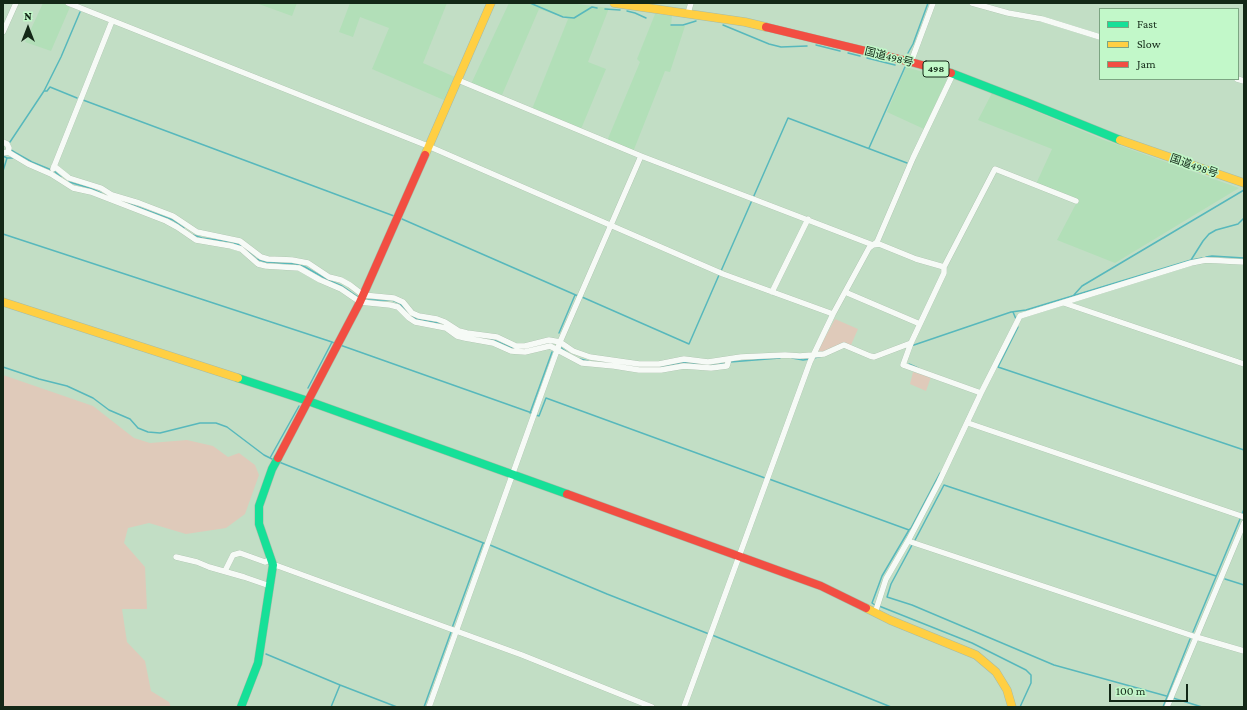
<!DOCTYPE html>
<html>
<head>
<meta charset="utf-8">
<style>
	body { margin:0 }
	#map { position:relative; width:1247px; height:710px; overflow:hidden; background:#c2dec5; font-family:"Crimson Pro",serif }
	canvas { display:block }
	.frame { position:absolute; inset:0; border:4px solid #132817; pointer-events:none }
	.legend { position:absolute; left:1099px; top:8px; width:140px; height:72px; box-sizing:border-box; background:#c2f8c9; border:1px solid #7ca582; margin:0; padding:5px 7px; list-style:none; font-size:12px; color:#132817 }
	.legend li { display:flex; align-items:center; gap:8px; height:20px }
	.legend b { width:20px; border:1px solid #7ca582 }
	.north { position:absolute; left:8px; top:8px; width:40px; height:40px; -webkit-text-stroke:3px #c2f8c9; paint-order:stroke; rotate:0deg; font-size:11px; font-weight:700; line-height:16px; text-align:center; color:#132817 }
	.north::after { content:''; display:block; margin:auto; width:14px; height:18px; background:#132817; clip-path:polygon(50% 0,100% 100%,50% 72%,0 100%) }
	.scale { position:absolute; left:1109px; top:684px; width:79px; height:18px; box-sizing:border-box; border:2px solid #132817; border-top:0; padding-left:5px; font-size:12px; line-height:14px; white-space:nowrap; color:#132817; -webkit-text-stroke:3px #c2f8c9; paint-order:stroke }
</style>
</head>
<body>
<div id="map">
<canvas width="1247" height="710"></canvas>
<div class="frame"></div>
<ul class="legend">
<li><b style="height:5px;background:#16e098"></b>Fast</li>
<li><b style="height:5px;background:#ffcf43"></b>Slow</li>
<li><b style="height:5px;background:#f24e42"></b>Jam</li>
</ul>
<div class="north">N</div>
<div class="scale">100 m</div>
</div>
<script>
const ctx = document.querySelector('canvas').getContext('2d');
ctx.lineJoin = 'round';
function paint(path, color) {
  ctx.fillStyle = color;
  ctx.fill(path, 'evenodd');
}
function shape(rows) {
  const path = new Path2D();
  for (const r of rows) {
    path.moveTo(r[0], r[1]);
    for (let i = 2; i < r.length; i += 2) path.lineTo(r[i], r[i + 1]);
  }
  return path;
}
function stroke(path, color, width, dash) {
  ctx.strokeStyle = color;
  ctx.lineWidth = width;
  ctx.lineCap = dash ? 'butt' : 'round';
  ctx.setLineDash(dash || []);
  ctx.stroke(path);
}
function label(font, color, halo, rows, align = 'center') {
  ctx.font = font + ' "Crimson Pro","Noto Sans JP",serif';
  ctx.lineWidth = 3;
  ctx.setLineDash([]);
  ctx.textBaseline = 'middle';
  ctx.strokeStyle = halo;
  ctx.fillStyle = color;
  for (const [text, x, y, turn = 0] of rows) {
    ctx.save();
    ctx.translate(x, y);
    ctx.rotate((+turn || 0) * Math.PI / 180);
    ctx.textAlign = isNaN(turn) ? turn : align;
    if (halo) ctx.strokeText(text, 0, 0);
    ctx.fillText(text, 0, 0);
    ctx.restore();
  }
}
paint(shape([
	[43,3,63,3,70,7,51,51,25,42],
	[256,3,297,3,292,16],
	[350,3,447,3,423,63,455,77,446,101,372,69,389,28,360,17,353,37,339,32],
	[509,3,569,3,609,8,588,62,606,69,581,129,532,109,568,19,539,9,502,95,471,84],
	[655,14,672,16,671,26,685,26,670,72,665,71,633,152,607,141,640,62,637,59],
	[906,67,947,79,924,129,887,112],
	[992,93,1104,140,1239,188,1115,263,1057,240,1078,200,1036,184,1052,149,978,120]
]), '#b2dfb8');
paint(shape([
	[835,319,858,329,851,345,842,343,822,352,818,350],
	[913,372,931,377,926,391,910,384],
	[3,375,93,406,134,438,150,443,187,440,213,446,228,457,239,453,255,465,259,475,245,514,226,528,186,534,149,523,128,528,124,543,145,567,147,609,122,609,127,642,145,661,151,691,169,702,171,707,3,707]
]), '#dfcaba');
stroke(shape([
	[530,3,563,17,574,18,592,7,597,8],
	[605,9,620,10],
	[627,11,635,13,646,18],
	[671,25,683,25,696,21],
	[723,25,769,44,781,47,807,46],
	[816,45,840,51],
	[848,53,860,56],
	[908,53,913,44,928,3],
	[867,58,895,65],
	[44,91,47,91,50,87,77,98],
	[83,100,394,216],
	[10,142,44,91,61,57,80,12],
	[869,148,905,67],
	[11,150,16,153],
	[15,155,16,153,32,162,54,171,61,177],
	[3,156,7,158,13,158],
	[3,171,7,158],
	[69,182,90,188,101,193],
	[127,203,173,220,184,228],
	[402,219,578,296],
	[3,234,332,342],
	[193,235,202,238,232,242,242,246],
	[246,249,256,259,266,262,296,264,305,267,328,280,342,286,358,297],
	[1206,257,1212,256,1244,258],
	[1191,260,1203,241,1209,234,1216,230,1238,224,1244,218],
	[721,271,788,118,907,163],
	[1073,296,1082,286,1244,190],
	[582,297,689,344,719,275],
	[368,300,392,300,399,303,411,316,416,319,439,323],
	[1013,312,1016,319],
	[1018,327,998,367,1244,450],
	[559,333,575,295],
	[471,336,485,338],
	[491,339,515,349],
	[340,345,532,413],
	[911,346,1011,312,1026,310,1191,260,1202,258],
	[560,347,568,353],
	[519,349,529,348],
	[792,358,803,360,810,359],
	[814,358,822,356],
	[580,359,588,361],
	[730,362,780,358],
	[909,364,918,368],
	[709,366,727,363],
	[3,367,39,379,67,386,93,398,109,410,130,419,138,428,148,432,160,433,200,423,216,423,227,427,264,455,274,460],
	[651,367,660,367,684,362,699,364],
	[308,388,332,342,334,343],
	[530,413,552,352],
	[536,415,539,416,546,398,765,478],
	[270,458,299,406],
	[279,462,486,544],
	[769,479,909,530,882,576,872,603,875,605],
	[1242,514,1244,509],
	[909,530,911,528,940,473],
	[914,542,944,485,1216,576],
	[490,545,607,594,709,634],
	[912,545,891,584,887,597,912,605,1054,665,1170,697],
	[1225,579,1244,585],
	[879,606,972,643,1026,670,1031,675,1031,683,1020,707],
	[452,628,483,543],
	[1193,632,1240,519],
	[712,635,891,707],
	[266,654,340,685],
	[1173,698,1202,707],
	[331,707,340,685,397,707],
	[424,707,451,632],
	[1163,707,1190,639]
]), '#57b8bc', 1.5);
const street = shape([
	[68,3,428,146,723,274,833,314],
	[972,3,1008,13,1042,19,1100,37],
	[688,13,691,3],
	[3,32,16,3],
	[911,62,933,3],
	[1237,79,1244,81],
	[458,80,641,156,873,245,879,244,916,259,944,267],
	[3,142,7,144,9,148,8,152],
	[3,153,8,152,28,164,51,174,73,188,91,192,166,221,177,227,196,240,231,246,241,249,258,264,266,266,299,268,320,280,341,289,360,302,390,305,398,307,409,318,415,322,446,328,457,336,465,338,493,343,511,351,525,352,550,346,582,363,614,366,639,370,661,370,684,366,711,368,727,366,729,359],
	[54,166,69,178,101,188,112,195,139,203,173,216,197,232,240,241,261,257,268,259,292,260,308,263,329,277,341,280,350,285,363,295,394,298,403,302,412,313,419,316,437,319,445,322,459,331,467,333,497,337,516,346,525,346,549,340,560,342,573,351,590,357,639,364,659,364,684,359,708,362,741,357,785,355,800,356,824,354,844,345,870,356,874,357,911,343],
	[53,169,112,21],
	[772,292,808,219],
	[845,292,920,324],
	[1064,303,1244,364],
	[981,393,903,365,911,343,944,273,944,267,995,169,1076,201],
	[968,423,1244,517],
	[908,541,1196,637,1244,651],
	[176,557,197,562,209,567,244,577,270,586],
	[273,565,278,566,522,655,652,707],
	[225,571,233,555,240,553,265,562,271,559],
	[875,613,886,579,908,541,939,482,981,393,1020,316,1191,263,1206,260,1244,262],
	[429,707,560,342,641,156],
	[684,707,810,362,833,314,869,248,877,242,913,158,953,74],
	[1167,707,1244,523]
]);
const fast = shape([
	[951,73,1026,102,1120,140],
	[238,378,308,401,567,494],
	[241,707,258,663,273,565,259,524,259,506,272,469,278,458]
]);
const slow = shape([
	[614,3,745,22,766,27],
	[1120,140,1244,183],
	[425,155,491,3],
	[3,302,238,378],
	[866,608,890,620,976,655,996,672,1007,690,1012,707]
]);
const jam = shape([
	[766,27,911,62,951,73],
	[278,458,360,302,425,155],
	[567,494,821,586,866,608]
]);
stroke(street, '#a5bba7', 6);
stroke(fast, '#a5bba7', 9);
stroke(slow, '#a5bba7', 9);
stroke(jam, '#a5bba7', 9);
stroke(street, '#f6faf6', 5.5);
stroke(fast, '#16e098', 8);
stroke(slow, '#ffcf43', 8);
stroke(jam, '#f24e42', 8);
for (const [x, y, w] of [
	[936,69,26]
]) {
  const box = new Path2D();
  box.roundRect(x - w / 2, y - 8, w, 16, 3);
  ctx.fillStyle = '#c2f8c9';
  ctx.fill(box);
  stroke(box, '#132817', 1);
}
label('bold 10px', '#132817', null, [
	["498",936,69]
]);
label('11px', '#132817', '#c2f8c9', [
	["国道498号",889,57,14],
	["国道498号",1194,166,19]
]);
</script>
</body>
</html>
